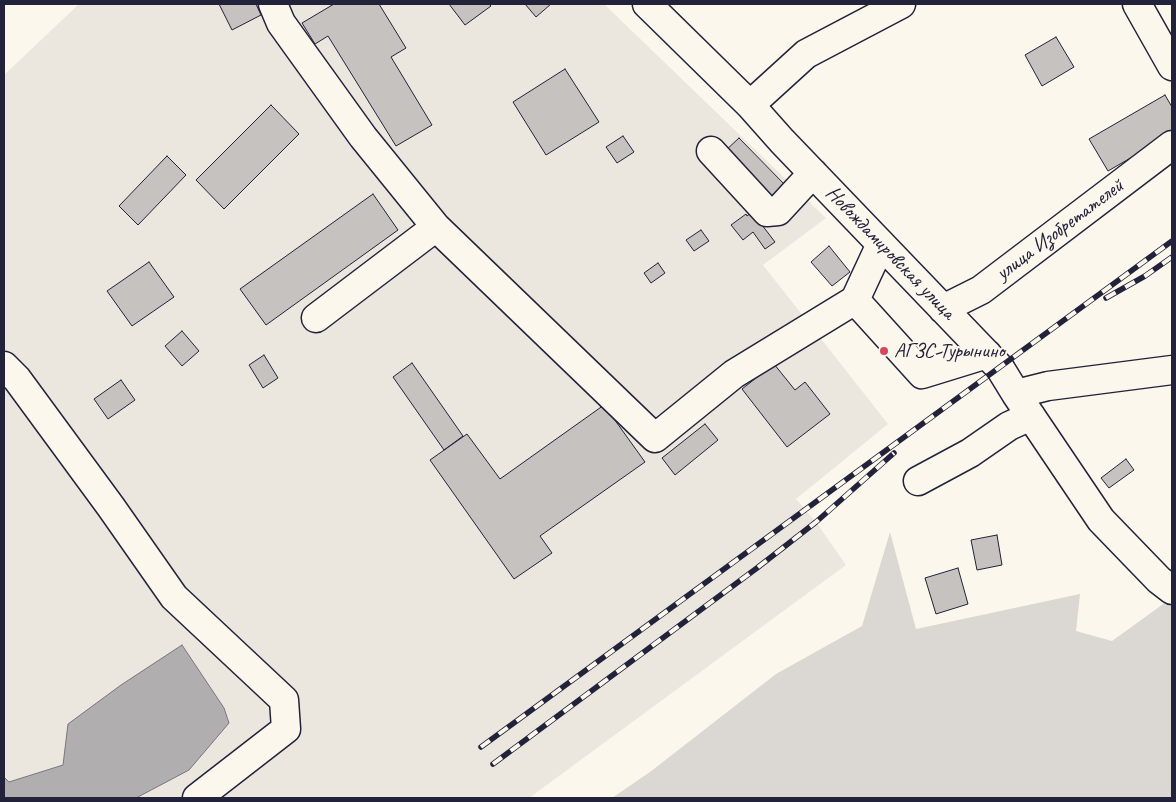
<!DOCTYPE html>
<html>
<head>
<meta charset="utf-8">
<style>
	body { margin:0 }
	#map { position:relative; width:1176px; height:802px; overflow:hidden; background:#fbf7ec; font-family:Caveat,sans-serif }
	canvas { display:block }
	.frame { position:absolute; inset:0; border:5px solid #22223b; pointer-events:none }
</style>
</head>
<body>
<div id="map">
<canvas width="1176" height="802"></canvas>
<div class="frame"></div>
</div>
<script>
const ctx = document.querySelector('canvas').getContext('2d');
ctx.lineJoin = 'round';
function paint(path, color) {
  ctx.fillStyle = color;
  ctx.fill(path, 'evenodd');
}
function shape(rows) {
  const path = new Path2D();
  for (const r of rows) {
    path.moveTo(r[0], r[1]);
    for (let i = 2; i < r.length; i += 2) path.lineTo(r[i], r[i + 1]);
  }
  return path;
}
function stroke(path, color, width, dash) {
  ctx.strokeStyle = color;
  ctx.lineWidth = width;
  ctx.lineCap = dash ? 'butt' : 'round';
  ctx.setLineDash(dash || []);
  ctx.stroke(path);
}
function label(font, color, halo, rows, align = 'center') {
  ctx.font = font + ' Caveat,sans-serif';
  ctx.lineWidth = 4;
  ctx.setLineDash([]);
  ctx.textBaseline = 'middle';
  ctx.strokeStyle = halo;
  ctx.fillStyle = color;
  for (const [text, x, y, turn = 0] of rows) {
    ctx.save();
    ctx.translate(x, y);
    ctx.rotate((+turn || 0) * Math.PI / 180);
    ctx.textAlign = isNaN(turn) ? turn : align;
    if (halo) ctx.strokeText(text, 0, 0);
    ctx.fillText(text, 0, 0);
    ctx.restore();
  }
}
paint(shape([
	[79,4,604,4,826,218,763,265,888,424,796,499,816,522,846,565,529,798,4,798,4,75]
]), '#ebe7df');
paint(shape([
	[890,532,916,629,1080,594,1076,631,1112,641,1166,602,1172,607,1172,798,612,798,650,772,776,674,862,626]
]), '#dbd8d3');
const water = shape([
	[182,645,224,708,229,723,189,770,136,798,4,798,4,777,9,782,63,765,68,724,121,685,182,645]
]);
paint(water, '#b1aeb0');
stroke(water, '#787681', 1);
const building = shape([
	[219,4,256,4,261,15,232,30,219,4],
	[334,4,379,4,406,48,391,57,432,125,396,146,328,36,315,44,302,23,334,4],
	[449,4,489,4,491,6,465,25,449,4],
	[525,4,551,4,536,17,525,4],
	[1056,37,1074,67,1042,86,1025,55,1056,37],
	[565,69,599,122,546,155,513,102,565,69],
	[1165,95,1172,107,1172,134,1108,171,1089,139,1165,95],
	[271,105,299,134,224,209,196,180,271,105],
	[623,136,634,152,617,163,606,147,623,136],
	[739,138,786,186,770,200,724,152,739,138],
	[167,156,186,175,138,225,119,206,167,156],
	[373,194,398,230,266,325,240,289,373,194],
	[752,212,775,242,765,249,753,232,743,240,731,225,746,214,747,216,752,212],
	[701,230,709,241,694,251,686,240,701,230],
	[829,246,850,272,832,286,811,262,829,246],
	[149,262,174,297,132,326,107,291,149,262],
	[658,263,665,273,651,283,644,273,658,263],
	[182,331,199,351,182,366,165,346,182,331],
	[264,355,278,378,263,388,249,365,264,355],
	[412,363,463,436,444,450,393,377,412,363],
	[774,364,795,390,805,382,830,414,787,447,742,389,774,364],
	[121,380,135,400,108,419,94,399,121,380],
	[604,405,645,462,540,536,552,553,514,579,430,460,467,434,500,479,604,405],
	[705,424,718,440,675,475,662,458,705,424],
	[1126,459,1134,470,1109,488,1101,478,1126,459],
	[997,535,1002,565,977,570,971,540,997,535],
	[958,568,968,604,936,614,925,578,958,568]
]);
paint(building, '#c6c2c0');
stroke(building, '#22223b', 1);
const minor = shape([
	[273,4,281,23,363,137,436,227],
	[647,4,750,105,782,141,1000,368,1016,394,1048,386,1172,370],
	[1137,4,1172,66],
	[750,105,806,54,901,4],
	[711,151,767,212,778,211,813,173],
	[855,300,922,374,987,354],
	[943,309,981,290,1172,145],
	[316,318,436,227,655,438,734,374,855,300,881,244],
	[4,366,17,379,111,507,174,597,284,700,286,729,197,798],
	[1016,394,1101,520,1159,580,1172,590],
	[918,481,970,453,1009,426,1031,416]
]);
stroke(minor, '#22223b', 31);
stroke(minor, '#fbf7ec', 28);
const rail = shape([
	[1106,298,1145,276,1172,257],
	[481,747,1172,241],
	[493,764,757,568,816,522,894,453]
]);
stroke(rail, '#22223b', 5.5);
stroke(rail, '#fbf7ec', 4, [11]);
for (const [x, y, r, color] of [
	[884,351,5,"#d1495b"]
]) {
  const dot = new Path2D();
  dot.arc(x, y, r, 0, 2 * Math.PI);
  ctx.fillStyle = color;
  ctx.fill(dot);
  stroke(dot, '#fbf7ec', 2);
}
label('21px', '#22223b', '#fbf7ec', [
	["улица Изобретателей",1060,230,-37],
	["Новождамировская улица",890,253,46]
]);
label('21px', '#22223b', '#fbf7ec', [
	["АГЗС Турынино",894,351]
], 'left');
</script>
</body>
</html>
